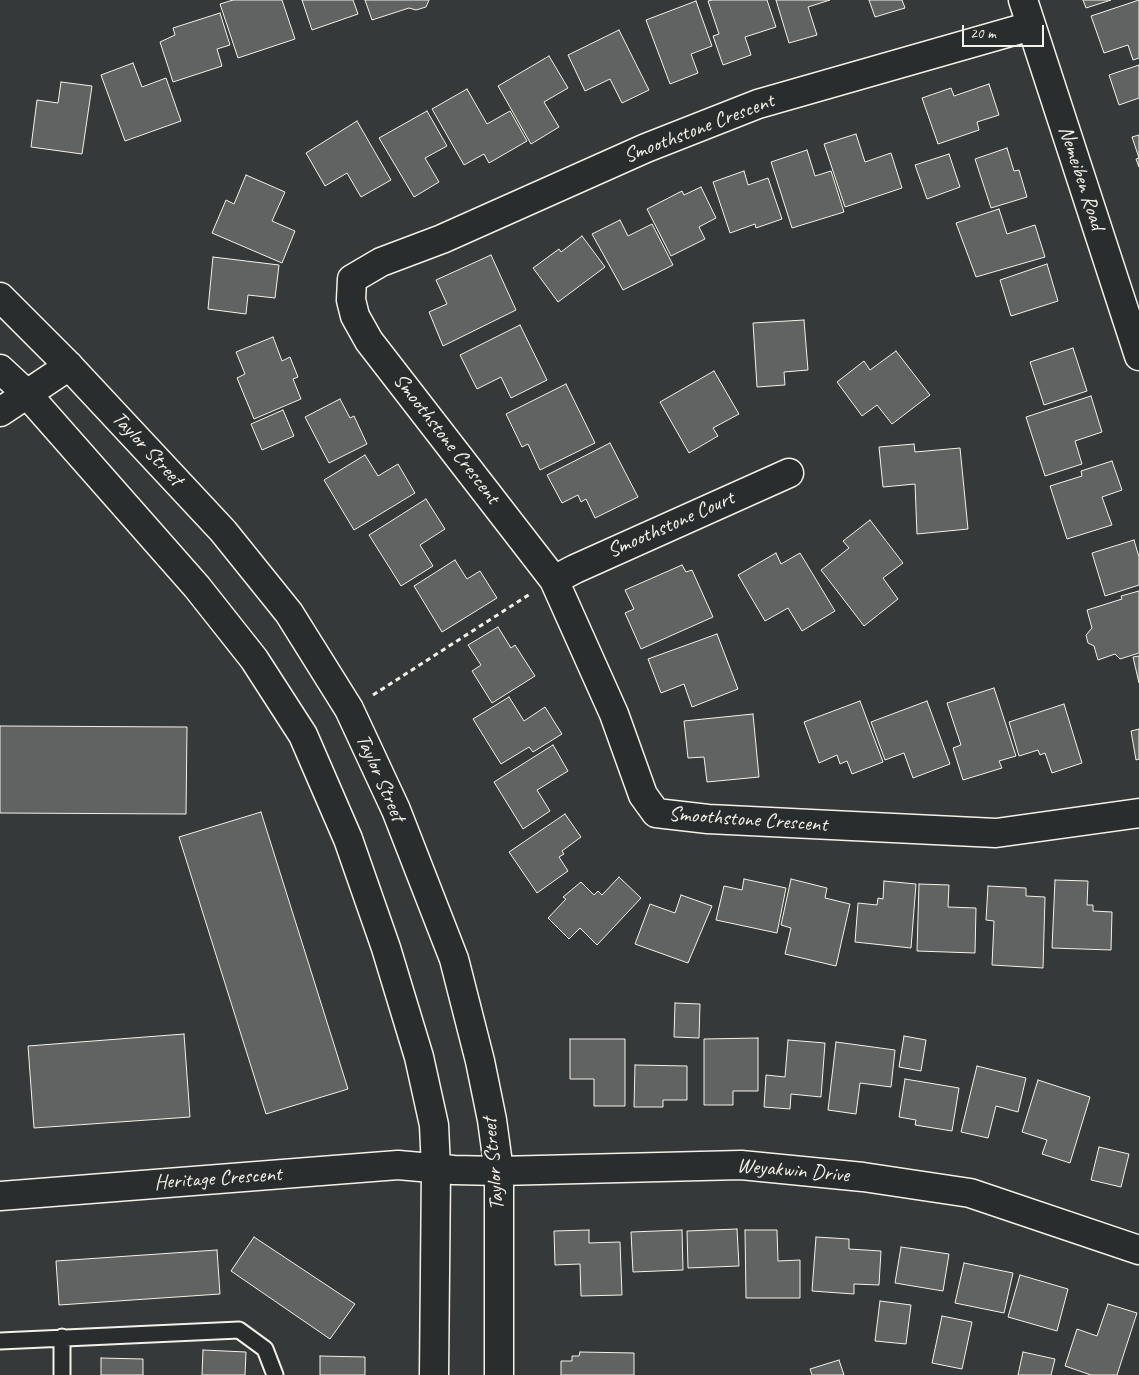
<!DOCTYPE html>
<html>
<head>
<meta charset="utf-8">
<style>
	body { margin:0 }
	#map { position:relative; width:1139px; height:1375px; overflow:hidden; background:#363939; font-family:Caveat,sans-serif }
	canvas { display:block }
	.scale { position:absolute; left:962px; top:25px; width:82px; height:22px; box-sizing:border-box; border:2px solid #f4f1e8; border-top:0; padding-left:6px; font-size:15px; line-height:18px; white-space:nowrap; color:#f4f1e8; -webkit-text-stroke:4px #2a2d2e; paint-order:stroke }
</style>
</head>
<body>
<div id="map">
<canvas width="1139" height="1375"></canvas>
<div class="scale">20 m</div>
</div>
<script>
const ctx = document.querySelector('canvas').getContext('2d');
ctx.lineJoin = 'round';
function paint(path, color) {
  ctx.fillStyle = color;
  ctx.fill(path, 'evenodd');
}
function shape(rows) {
  const path = new Path2D();
  for (const r of rows) {
    path.moveTo(r[0], r[1]);
    for (let i = 2; i < r.length; i += 2) path.lineTo(r[i], r[i + 1]);
  }
  return path;
}
function stroke(path, color, width, dash) {
  ctx.strokeStyle = color;
  ctx.lineWidth = width;
  ctx.lineCap = dash ? 'butt' : 'round';
  ctx.setLineDash(dash || []);
  ctx.stroke(path);
}
function label(font, color, halo, rows, align = 'center') {
  ctx.font = font + ' Caveat,sans-serif';
  ctx.lineWidth = 5;
  ctx.setLineDash([]);
  ctx.textBaseline = 'middle';
  ctx.strokeStyle = halo;
  ctx.fillStyle = color;
  for (const [text, x, y, turn = 0] of rows) {
    ctx.save();
    ctx.translate(x, y);
    ctx.rotate((+turn || 0) * Math.PI / 180);
    ctx.textAlign = isNaN(turn) ? turn : align;
    if (halo) ctx.strokeText(text, 0, 0);
    ctx.fillText(text, 0, 0);
    ctx.restore();
  }
}
const building = shape([
	[233,0,282,0,295,39,238,58,220,4,233,0],
	[302,0,353,0,358,14,312,30,302,0],
	[365,0,429,0,426,7,416,10,409,8,372,20,365,0],
	[712,0,767,0,776,27,745,37,751,55,723,65,713,36,719,34,708,1,712,0],
	[776,0,830,0,808,7,817,35,789,43,776,0],
	[869,0,902,0,905,8,875,17,869,0],
	[1083,0,1111,0,1086,8,1083,0],
	[1139,0,1139,58,1133,60,1128,45,1104,53,1091,16,1139,0],
	[696,1,712,46,691,54,698,73,670,84,646,20,696,1],
	[220,13,230,45,217,49,222,66,173,82,160,42,175,35,173,28,220,13],
	[619,30,649,90,622,103,610,79,585,91,568,55,619,30],
	[549,56,568,88,544,102,559,127,531,144,498,86,549,56],
	[133,63,142,87,166,78,181,121,125,141,101,75,133,63],
	[1139,65,1139,98,1119,105,1109,75,1139,65],
	[61,82,92,86,82,154,31,147,37,100,58,103,61,82],
	[989,84,999,115,977,122,979,130,938,144,922,98,951,88,954,96,989,84],
	[467,89,487,124,510,111,527,141,489,163,484,154,464,165,432,109,467,89],
	[427,111,447,146,425,158,439,182,414,197,379,138,427,111],
	[357,121,391,180,361,197,347,173,325,186,306,153,357,121],
	[856,134,865,162,891,153,902,188,845,207,824,144,856,134],
	[1139,135,1139,167,1136,159,1139,158,1132,137,1139,135],
	[1007,148,1014,171,1019,170,1027,197,991,208,975,159,1007,148],
	[807,150,815,176,831,171,844,212,792,228,771,162,807,150],
	[949,154,960,187,927,199,915,165,949,154],
	[744,171,748,185,768,178,782,219,756,228,755,224,730,233,713,182,744,171],
	[246,175,285,192,272,221,295,231,282,263,212,233,226,200,234,204,246,175],
	[701,187,716,218,699,227,705,239,671,256,647,209,682,191,684,195,701,187],
	[999,209,1007,234,1035,225,1045,257,976,277,956,223,999,209],
	[620,220,628,236,652,224,673,265,623,290,592,234,620,220],
	[582,236,605,267,558,302,533,268,559,249,561,252,582,236],
	[491,255,516,310,443,346,429,312,447,304,436,280,491,255],
	[213,257,279,265,275,298,248,295,246,314,208,309,213,257],
	[1047,264,1058,301,1011,316,1000,280,1047,264],
	[804,320,808,370,784,372,785,385,757,387,753,323,804,320],
	[520,325,547,380,511,398,501,377,477,389,460,355,520,325],
	[273,337,282,361,290,357,298,377,293,379,301,399,254,419,237,378,245,374,236,352,273,337],
	[1073,348,1087,391,1044,405,1030,362,1073,348],
	[896,351,930,395,892,424,877,405,862,416,837,382,864,361,870,370,896,351],
	[714,371,739,414,713,428,718,436,689,453,660,402,714,371],
	[566,384,595,443,540,470,528,444,522,447,506,414,566,384],
	[1091,396,1102,432,1075,441,1082,464,1045,476,1026,417,1091,396],
	[340,399,350,418,354,416,367,444,329,463,305,417,340,399],
	[283,410,294,436,262,450,251,424,283,410],
	[610,443,638,497,595,518,586,499,581,502,578,495,562,503,547,475,610,443],
	[914,444,915,452,960,448,968,529,917,534,915,484,883,487,879,447,914,444],
	[365,455,378,476,398,464,415,493,354,530,324,480,365,455],
	[1112,461,1122,490,1102,497,1112,525,1067,539,1050,486,1082,476,1081,471,1112,461],
	[426,499,445,529,420,545,433,566,401,586,369,535,426,499],
	[870,520,903,563,883,578,898,599,864,626,821,570,849,548,843,541,870,520],
	[1134,540,1139,557,1139,585,1105,596,1092,553,1134,540],
	[776,553,781,564,800,553,835,611,802,631,788,608,765,621,738,575,776,553],
	[455,560,467,579,480,571,497,598,442,632,414,586,455,560],
	[682,565,686,572,692,570,713,617,641,649,625,613,634,609,625,590,682,565],
	[1139,591,1139,653,1120,659,1115,654,1098,660,1094,646,1088,643,1086,635,1092,628,1087,610,1122,599,1121,596,1139,591],
	[498,627,511,648,515,645,535,676,492,703,472,671,481,665,468,645,498,627],
	[717,634,738,689,692,707,684,684,661,693,648,659,717,634],
	[1139,656,1139,683,1133,657,1139,656],
	[994,688,1016,756,999,761,1002,768,963,780,953,748,961,745,947,703,994,688],
	[509,697,524,721,545,707,562,734,533,752,529,747,501,764,473,719,509,697],
	[860,701,883,762,852,774,847,761,840,764,837,755,819,763,804,722,860,701],
	[927,701,950,764,913,778,904,753,885,760,871,722,927,701],
	[1064,704,1082,763,1052,773,1045,753,1040,755,1038,750,1019,756,1009,722,1064,704],
	[753,714,759,777,707,782,704,757,688,758,684,721,753,714],
	[0,726,187,727,186,814,0,813,0,726],
	[1139,729,1139,759,1136,760,1131,731,1139,729],
	[553,745,568,771,537,790,550,811,523,829,494,782,553,745],
	[261,812,348,1089,266,1114,179,837,261,812],
	[565,814,581,837,562,851,564,854,559,857,568,871,537,893,509,852,565,814],
	[619,877,641,898,597,945,580,928,569,939,548,918,566,899,563,897,581,882,594,895,598,891,602,895,619,877],
	[744,879,786,888,777,933,716,920,724,886,742,890,744,879],
	[791,879,827,888,825,898,850,904,836,966,785,954,791,928,781,925,791,879],
	[1055,880,1088,881,1087,905,1093,905,1093,911,1112,912,1111,950,1052,948,1055,880],
	[884,881,916,884,911,948,855,942,858,903,877,905,878,898,883,899,884,881],
	[919,884,949,885,948,907,976,908,975,953,917,951,919,884],
	[988,886,1026,888,1026,896,1045,897,1043,968,992,965,994,921,986,920,988,886],
	[681,895,712,906,688,963,635,944,650,904,675,913,681,895],
	[675,1003,700,1004,699,1038,674,1037,675,1003],
	[184,1034,190,1117,34,1128,28,1046,184,1034],
	[904,1036,926,1040,921,1071,899,1067,904,1036],
	[758,1038,758,1091,733,1091,733,1105,704,1105,704,1039,758,1038],
	[570,1039,625,1039,625,1106,594,1106,594,1079,570,1079,570,1039],
	[788,1040,825,1043,821,1097,791,1094,790,1109,764,1107,766,1075,785,1077,788,1040],
	[836,1042,895,1050,891,1087,860,1083,856,1114,828,1110,836,1042],
	[635,1065,687,1066,687,1100,663,1100,663,1107,634,1107,635,1065],
	[977,1066,1026,1078,1018,1112,996,1106,988,1138,961,1132,977,1066],
	[905,1079,959,1088,952,1131,915,1125,916,1120,899,1117,905,1079],
	[1038,1080,1090,1097,1070,1163,1042,1154,1047,1140,1022,1132,1038,1080],
	[1099,1147,1129,1154,1121,1187,1091,1180,1099,1147],
	[737,1229,739,1266,688,1268,687,1231,737,1229],
	[589,1230,589,1243,620,1242,622,1295,581,1296,580,1264,555,1265,554,1231,589,1230],
	[682,1230,683,1270,633,1272,631,1232,682,1230],
	[745,1230,777,1230,778,1261,800,1260,800,1298,746,1298,745,1230],
	[254,1237,355,1304,330,1339,231,1271,254,1237],
	[816,1237,849,1239,849,1249,881,1251,879,1285,854,1284,854,1294,812,1291,816,1237],
	[901,1247,949,1254,943,1291,895,1283,901,1247],
	[217,1250,220,1294,59,1305,56,1261,217,1250],
	[964,1263,1013,1273,1004,1313,955,1303,964,1263],
	[1020,1275,1068,1289,1057,1331,1008,1317,1020,1275],
	[880,1301,911,1305,906,1344,875,1341,880,1301],
	[1108,1304,1137,1313,1117,1375,1091,1375,1065,1366,1077,1329,1097,1336,1108,1304],
	[942,1316,972,1322,962,1369,932,1363,942,1316],
	[203,1350,246,1352,245,1375,202,1375,203,1350],
	[580,1352,634,1353,634,1375,561,1375,561,1361,572,1361,572,1356,579,1356,580,1352],
	[1023,1352,1055,1359,1051,1375,1018,1375,1023,1352],
	[320,1356,365,1357,365,1375,320,1375,320,1356],
	[101,1358,143,1359,143,1375,101,1375,101,1358],
	[839,1360,844,1375,812,1375,810,1369,839,1360]
]);
paint(building, '#616362');
stroke(building, '#f4f1e8', 1);
const lane = shape([
	[0,1341,239,1330,265,1349,275,1375],
	[62,1375,62,1337]
]);
const street = shape([
	[1031,26,758,104,646,148,442,239,381,262,352,279,351,300,355,316,369,341,554,580,614,714,643,795,656,813,708,819,996,833,1139,813],
	[0,412,69,366],
	[554,580,575,569,789,473]
]);
const secondary = shape([
	[1023,0,1139,356],
	[0,297,69,366,223,531,289,613,349,709,396,810,454,959,480,1061,492,1120,499,1171,499,1375],
	[0,369,27,394,197,587,254,659,303,735,348,839,386,948,419,1057,434,1125,436,1168,434,1375],
	[0,1196,398,1165,454,1170,499,1171,741,1165,863,1177,970,1193,1139,1250]
]);
stroke(lane, '#f4f1e8', 19);
stroke(street, '#f4f1e8', 31);
stroke(secondary, '#f4f1e8', 31);
stroke(shape([
	[373,695,530,594]
]), '#f4f1e8', 3, [5, 4]);
stroke(lane, '#2a2d2e', 15);
stroke(street, '#2a2d2e', 28);
stroke(secondary, '#2a2d2e', 28);
label('21px', '#f4f1e8', '#2a2d2e', [
	["Smoothstone Crescent",699,129,-21],
	["Nemeiben Road",1081,178,72],
	["Smoothstone Crescent",446,439,52],
	["Taylor Street",147,449,47],
	["Smoothstone Court",671,525,-24],
	["Taylor Street",380,778,66],
	["Smoothstone Crescent",748,820,4],
	["Taylor Street",494,1164,-95],
	["Weyakwin Drive",793,1171,5],
	["Heritage Crescent",218,1179,-4]
]);
</script>
</body>
</html>
